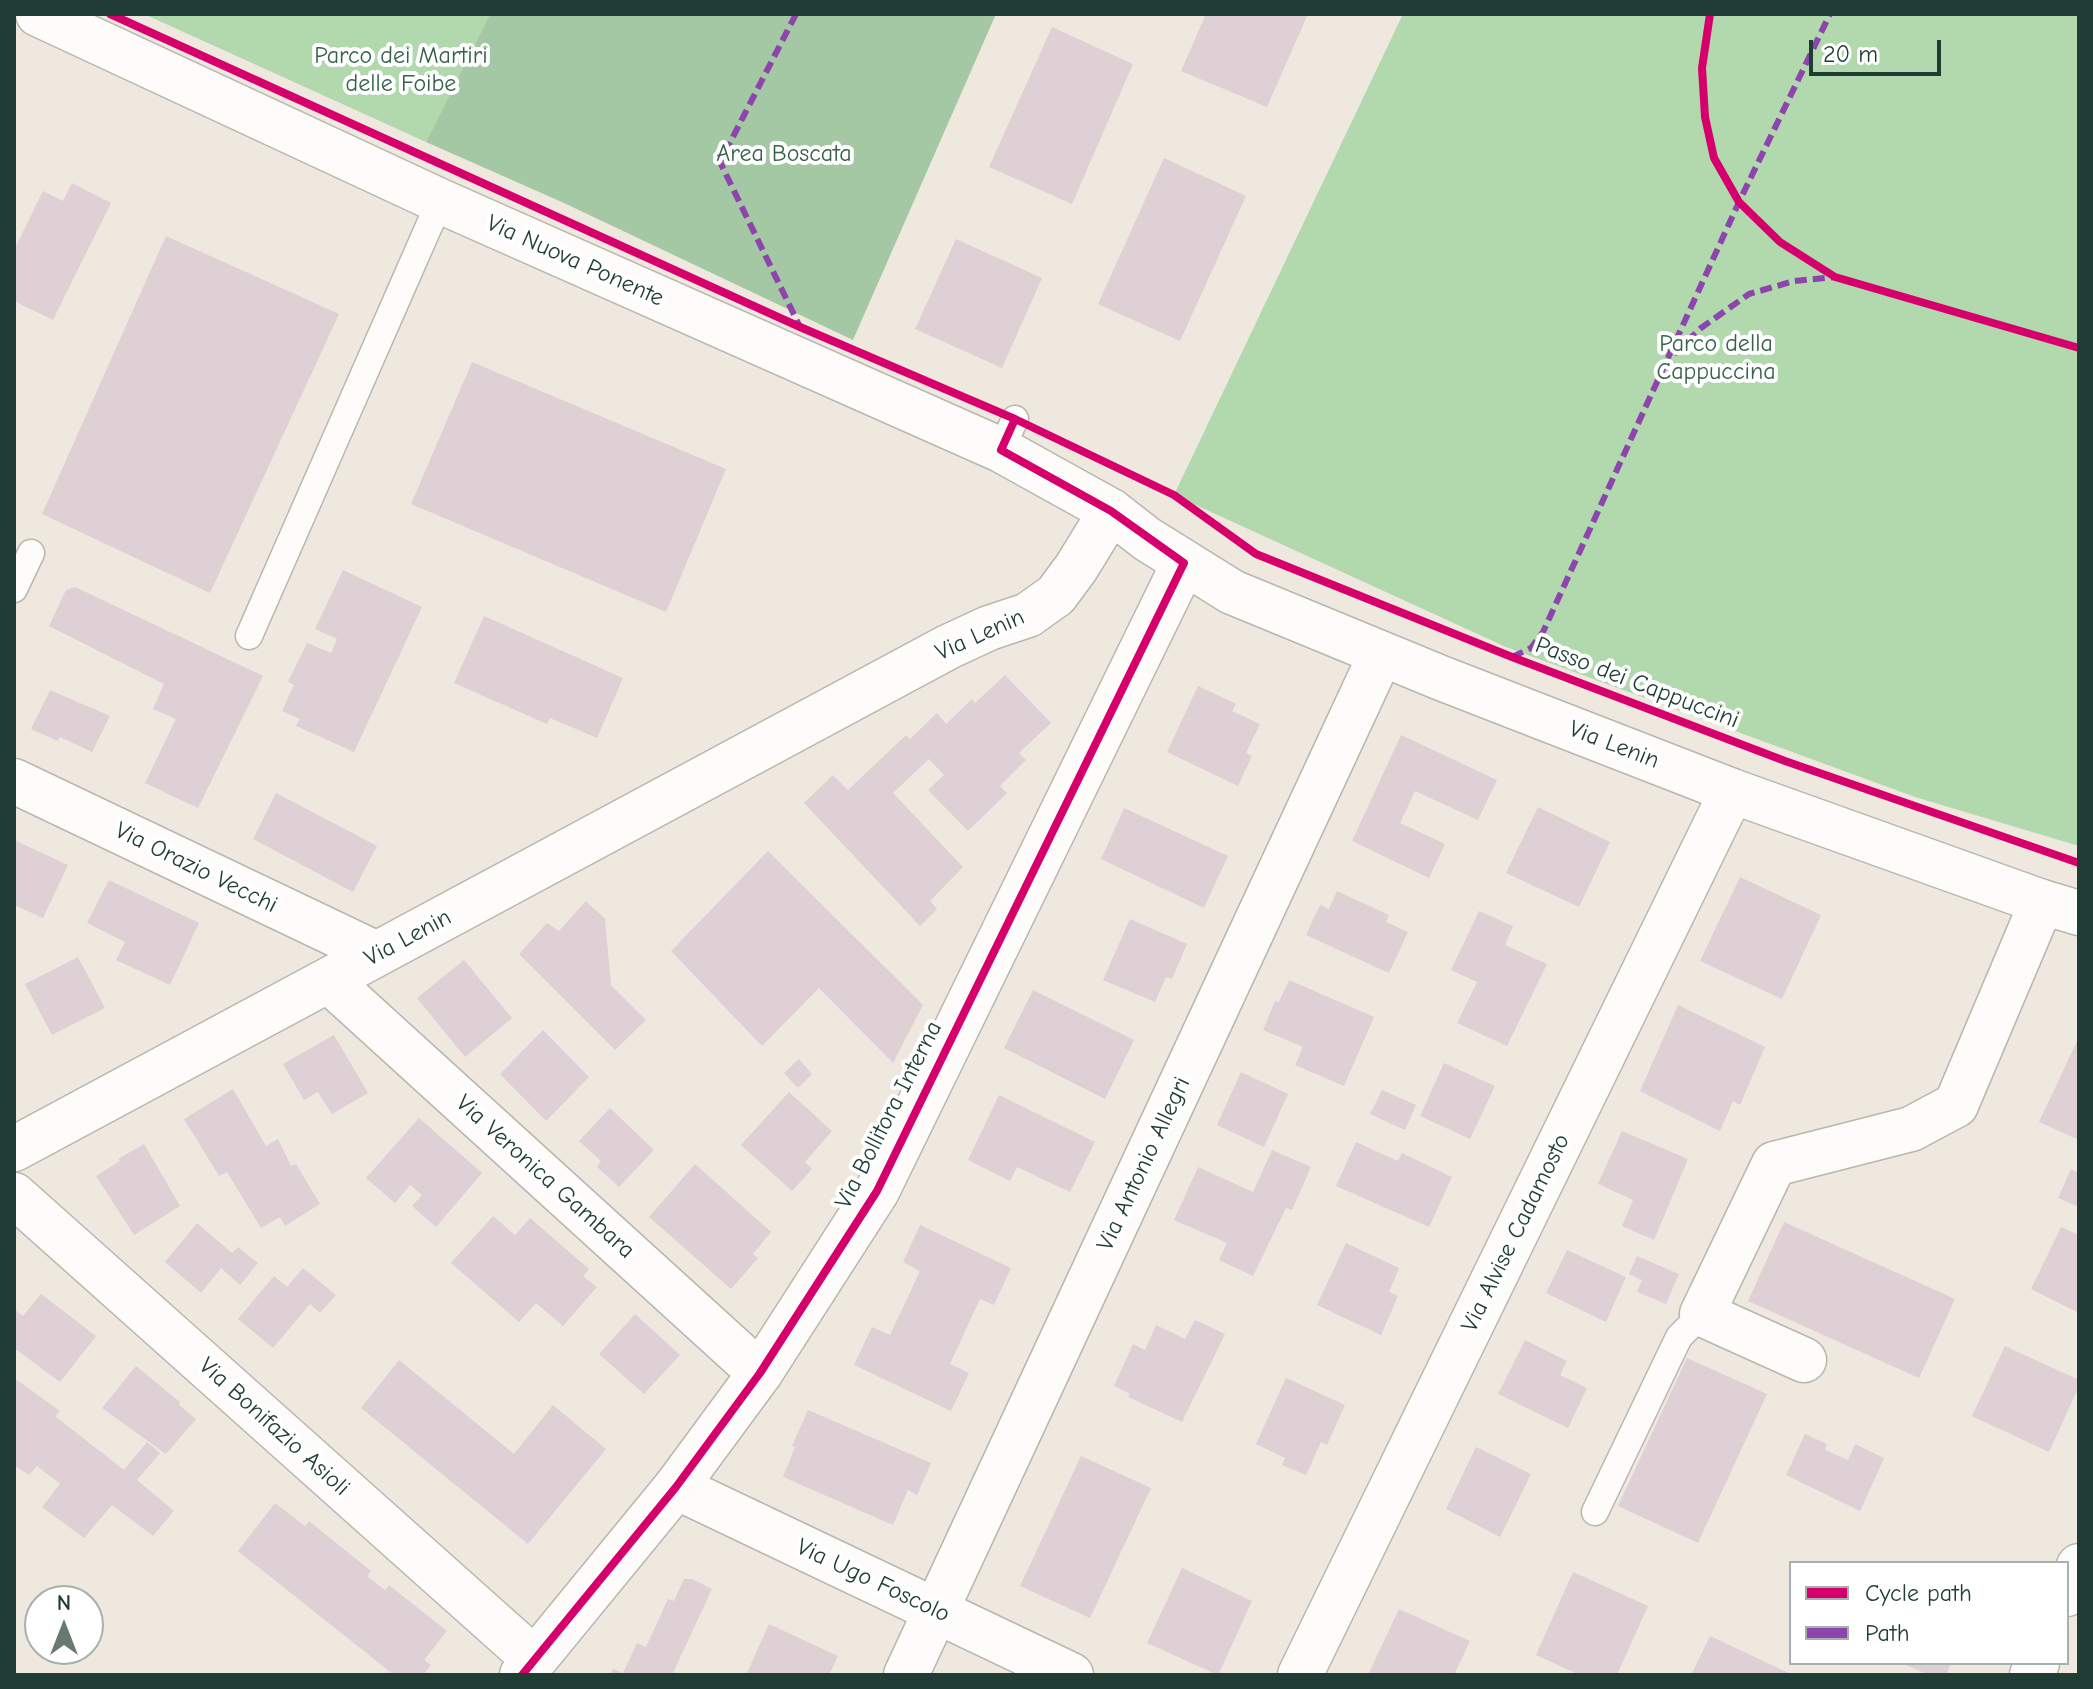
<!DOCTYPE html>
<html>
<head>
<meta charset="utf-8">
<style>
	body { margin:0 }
	#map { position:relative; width:2093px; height:1689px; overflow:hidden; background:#efe8de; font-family:"Comic Neue",sans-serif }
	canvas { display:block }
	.frame { position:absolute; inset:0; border:16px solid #1f3d34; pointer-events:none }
	.legend { position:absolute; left:1789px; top:1561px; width:280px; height:104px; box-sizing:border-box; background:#fff; border:2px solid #a5b1ae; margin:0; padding:10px 14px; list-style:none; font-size:24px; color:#1f3d34 }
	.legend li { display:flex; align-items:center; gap:16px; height:40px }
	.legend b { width:40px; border:2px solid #a5b1ae }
	.north { position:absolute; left:24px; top:1585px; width:80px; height:80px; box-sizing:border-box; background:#fff; border:2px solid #a5b1ae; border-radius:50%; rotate:0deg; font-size:22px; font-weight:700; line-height:32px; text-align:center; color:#1f3d34 }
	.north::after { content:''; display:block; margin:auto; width:28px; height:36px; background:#687970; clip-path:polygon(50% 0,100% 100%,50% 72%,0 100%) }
	.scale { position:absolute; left:1809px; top:40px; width:132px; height:36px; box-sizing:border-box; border:4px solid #1f3d34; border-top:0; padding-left:10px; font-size:24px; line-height:28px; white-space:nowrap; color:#1f3d34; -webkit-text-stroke:6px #fff; paint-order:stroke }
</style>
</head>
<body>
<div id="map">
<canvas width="2093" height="1689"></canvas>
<div class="frame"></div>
<ul class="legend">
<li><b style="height:10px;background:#d6006c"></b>Cycle path</li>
<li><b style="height:10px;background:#8e44ad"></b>Path</li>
</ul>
<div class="north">N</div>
<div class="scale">20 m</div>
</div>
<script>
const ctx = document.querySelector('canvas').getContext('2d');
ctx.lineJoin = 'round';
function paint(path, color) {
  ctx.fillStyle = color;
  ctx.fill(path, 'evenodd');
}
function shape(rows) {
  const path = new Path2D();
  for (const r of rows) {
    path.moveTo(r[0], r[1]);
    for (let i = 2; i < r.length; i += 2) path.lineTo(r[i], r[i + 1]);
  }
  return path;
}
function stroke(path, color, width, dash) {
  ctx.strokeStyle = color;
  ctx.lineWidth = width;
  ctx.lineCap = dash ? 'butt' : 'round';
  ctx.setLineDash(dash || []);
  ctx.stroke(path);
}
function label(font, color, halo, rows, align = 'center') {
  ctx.font = font + ' "Comic Neue",sans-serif';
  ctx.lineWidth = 8;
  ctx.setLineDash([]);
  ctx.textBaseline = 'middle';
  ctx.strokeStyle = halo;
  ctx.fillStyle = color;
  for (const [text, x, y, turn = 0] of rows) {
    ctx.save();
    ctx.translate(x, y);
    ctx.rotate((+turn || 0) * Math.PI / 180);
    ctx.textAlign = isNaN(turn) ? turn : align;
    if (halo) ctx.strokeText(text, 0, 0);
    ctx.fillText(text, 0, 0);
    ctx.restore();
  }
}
paint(shape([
	[144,14,490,14,426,142],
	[1403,14,2079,14,2079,846,1915,797,1506,647,1174,495]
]), '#b2d8ae');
paint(shape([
	[490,14,996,14,853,340,564,203,426,142]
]), '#a5c8a4');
paint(shape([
	[1206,14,1308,14,1267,107,1181,71],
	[1052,27,1133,64,1072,204,989,167],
	[1164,158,1246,196,1180,341,1098,304],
	[72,183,111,203,53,320,14,301,14,250,43,191,63,201],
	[166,236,339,314,210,593,42,514],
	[956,239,1042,278,1002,368,915,329],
	[472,362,726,469,666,612,411,504],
	[343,570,422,607,354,752,296,726,300,719,282,711,294,685,288,682,307,643,331,653,337,639,315,629],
	[75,587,263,676,198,808,145,783,176,719,153,709,164,684,49,626,66,590],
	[484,616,623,678,597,738,550,718,547,724,454,683],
	[1005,675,1051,723,1019,753,1026,760,1000,786,1007,793,968,831,928,790,944,775,929,759,893,793,963,867,930,901,937,909,920,926,804,803,833,775,848,790,906,735,910,739,937,713,946,724,972,699,975,703],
	[1198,686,1236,704,1232,711,1260,724,1246,753,1252,756,1238,786,1167,752],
	[50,690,110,716,92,752,60,737,58,741,31,729],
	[1401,735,1497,780,1478,820,1415,791,1400,823,1445,844,1429,878,1352,841],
	[276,793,377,846,353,892,253,839],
	[1538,807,1610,842,1579,907,1506,873],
	[1124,808,1228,856,1204,908,1101,859],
	[14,840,68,865,43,918,14,905],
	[768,851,923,1005,893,1063,819,988,762,1046,671,951],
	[1740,877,1821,915,1782,999,1700,961],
	[109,880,199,923,170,985,116,960,125,942,87,923],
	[1337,891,1389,915,1386,922,1408,932,1389,973,1306,935,1320,905,1329,909],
	[586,901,605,919,611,985,646,1020,615,1050,519,954,547,923,559,931],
	[1479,911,1513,926,1505,945,1547,964,1507,1046,1457,1023,1477,982,1451,970],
	[1130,919,1187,944,1172,979,1166,977,1155,1002,1103,980],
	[78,957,105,1008,52,1035,25,984],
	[464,960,512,1018,465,1057,417,998],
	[1289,980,1374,1017,1344,1086,1295,1065,1303,1047,1263,1030,1275,1001,1279,1002],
	[1033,990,1134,1040,1105,1099,1004,1048],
	[1678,1005,1765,1047,1740,1105,1733,1101,1720,1131,1640,1091],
	[543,1030,589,1077,546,1121,500,1074],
	[334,1035,368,1093,332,1114,318,1092,304,1100,283,1064],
	[2079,1037,2079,1140,2039,1122],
	[799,1059,812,1074,798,1088,784,1073],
	[1444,1063,1495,1086,1470,1139,1420,1116],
	[1241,1072,1288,1094,1264,1147,1217,1125],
	[233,1089,266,1146,278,1139,291,1166,296,1164,320,1204,285,1226,280,1217,261,1228,227,1172,219,1176,184,1119],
	[1382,1090,1416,1105,1405,1130,1370,1114],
	[789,1092,832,1131,805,1162,812,1169,792,1191,741,1145],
	[999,1095,1095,1142,1070,1192,1017,1167,1010,1181,968,1160],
	[610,1108,654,1150,619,1187,597,1167,601,1161,579,1141],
	[419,1118,482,1173,436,1227,412,1206,422,1195,410,1185,395,1203,366,1178],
	[1622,1131,1688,1159,1654,1240,1622,1226,1633,1200,1598,1184],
	[1356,1142,1398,1161,1402,1153,1452,1177,1429,1227,1336,1186],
	[144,1144,180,1206,134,1235,96,1176,120,1161,118,1159],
	[1272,1150,1311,1167,1292,1210,1286,1208,1253,1276,1219,1260,1227,1243,1174,1220,1198,1167,1253,1192],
	[695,1164,771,1232,753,1254,758,1258,731,1289,649,1217],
	[2071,1169,2079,1173,2079,1207,2058,1198],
	[493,1216,515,1235,530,1218,589,1269,583,1276,597,1287,563,1326,536,1303,519,1322,451,1263],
	[1784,1222,1955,1299,1919,1378,1748,1301],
	[197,1223,232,1253,238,1247,258,1263,240,1285,221,1268,201,1293,165,1262],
	[920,1225,1011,1268,994,1305,980,1299,950,1364,969,1373,951,1411,854,1365,872,1327,890,1335,920,1271,903,1262],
	[2061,1227,2079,1235,2079,1313,2031,1289],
	[1346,1243,1399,1268,1389,1292,1398,1296,1381,1335,1317,1305],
	[1567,1250,1626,1277,1606,1322,1546,1293],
	[1637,1256,1679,1274,1666,1304,1637,1292,1642,1280,1629,1274],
	[303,1268,336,1295,320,1313,310,1304,273,1348,238,1319,274,1276,287,1287],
	[41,1294,96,1336,60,1382,14,1348,14,1309,23,1316],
	[635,1314,680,1355,644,1394,599,1354],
	[1195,1320,1225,1334,1182,1422,1128,1397,1130,1394,1114,1386,1133,1344,1145,1350,1156,1325,1185,1339],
	[1525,1340,1567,1361,1560,1375,1587,1388,1568,1428,1498,1394],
	[2005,1346,2079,1380,2079,1386,2049,1452,1972,1416],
	[1687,1358,1767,1394,1698,1543,1618,1506],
	[399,1360,514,1454,553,1405,606,1449,528,1544,361,1408],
	[136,1366,180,1402,179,1405,196,1419,166,1454,102,1408],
	[1286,1378,1345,1405,1327,1445,1321,1442,1306,1475,1282,1465,1285,1458,1256,1444],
	[17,1380,60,1411,55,1416,124,1470,147,1442,160,1453,137,1480,174,1511,153,1536,112,1505,84,1538,42,1507,60,1484,37,1466,29,1475,14,1465,14,1383],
	[808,1410,931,1463,917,1495,908,1490,893,1525,783,1477,795,1447,792,1446],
	[1805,1434,1827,1444,1825,1450,1848,1460,1855,1444,1884,1458,1860,1511,1786,1475],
	[1476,1447,1531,1474,1500,1537,1446,1509],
	[1081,1456,1151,1488,1090,1618,1020,1586],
	[275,1503,305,1526,309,1521,371,1571,367,1576,385,1590,389,1585,447,1631,424,1660,431,1665,423,1675,394,1675,238,1551],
	[1182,1568,1252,1601,1218,1675,1147,1643],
	[1573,1572,1648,1606,1617,1675,1580,1675,1536,1655],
	[684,1579,692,1579,712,1589,672,1675,610,1675,613,1669,623,1673,637,1643,646,1647,668,1599,674,1601],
	[1399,1609,1470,1641,1454,1675,1368,1675],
	[769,1624,838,1656,829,1675,746,1675],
	[1710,1636,1793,1675,1691,1675],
	[1901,1663,1951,1663,1946,1675,1929,1675]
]), '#ded0d5');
const service = shape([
	[1001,450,1015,419],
	[14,589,31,553],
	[249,636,440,201],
	[1595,1512,1679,1337,1702,1314]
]);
const minor = shape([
	[14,781,377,954],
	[329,981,760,1373],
	[14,1149,948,647,989,628,1028,615,1056,595,1076,568,1111,511],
	[14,1195,534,1659],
	[1804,1360,1702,1314,1774,1164,1911,1129,1956,1105,2042,902],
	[676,1487,1071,1675],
	[2067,1594,2079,1566],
	[906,1675,1381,654],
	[1300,1675,1732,791],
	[2032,1675,2037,1663]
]);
const tertiary = shape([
	[38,14,440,201,1001,450,1111,511,1147,539,1232,592,1441,678,1732,791,2042,902,2079,913],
	[522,1675,676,1487,760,1373,877,1191,1184,563]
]);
stroke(service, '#b9b6b0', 29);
stroke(minor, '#b9b6b0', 47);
stroke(tertiary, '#b9b6b0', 47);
stroke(service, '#fdfcfa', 26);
stroke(minor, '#fdfcfa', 44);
stroke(tertiary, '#fdfcfa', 44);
stroke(shape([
	[796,14,720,162,800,327],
	[1674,354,1701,328,1749,294,1794,281,1835,277],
	[1512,657,1531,648,1543,632,1739,202,1830,14]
]), '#8e44ad', 6, [12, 6]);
stroke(shape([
	[110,14,800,327,1015,419,1174,495,1256,554,1512,657,1785,761,2079,863],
	[1710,14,1702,68,1705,117,1714,158,1739,202,1780,242,1835,277,2079,348],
	[522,1675,676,1487,760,1373,877,1191,1184,563,1111,511,1001,450,1015,419]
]), '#d6006c', 8);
label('24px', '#376049', '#fff', [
	["Parco dei Martiri",401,56],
	["delle Foibe",401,84],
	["Area Boscata",784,154],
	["Parco della",1716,344],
	["Cappuccina",1716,372]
]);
label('24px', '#1f3d34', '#fff', [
	["Via Nuova Ponente",575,261,24],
	["Via Lenin",980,635,-24],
	["Passo dei Cappuccini",1637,683,21],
	["Via Lenin",1614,745,21],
	["Via Orazio Vecchi",196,868,26],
	["Via Lenin",408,938,-28],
	["Via Bollitora Interna",889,1115,-63],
	["Via Antonio Allegri",1144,1164,-65],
	["Via Veronica Gambara",545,1177,42],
	["Via Alvise Cadamosto",1516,1233,-64],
	["Via Bonifazio Asioli",274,1427,42],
	["Via Ugo Foscolo",873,1581,25]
]);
</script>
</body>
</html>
